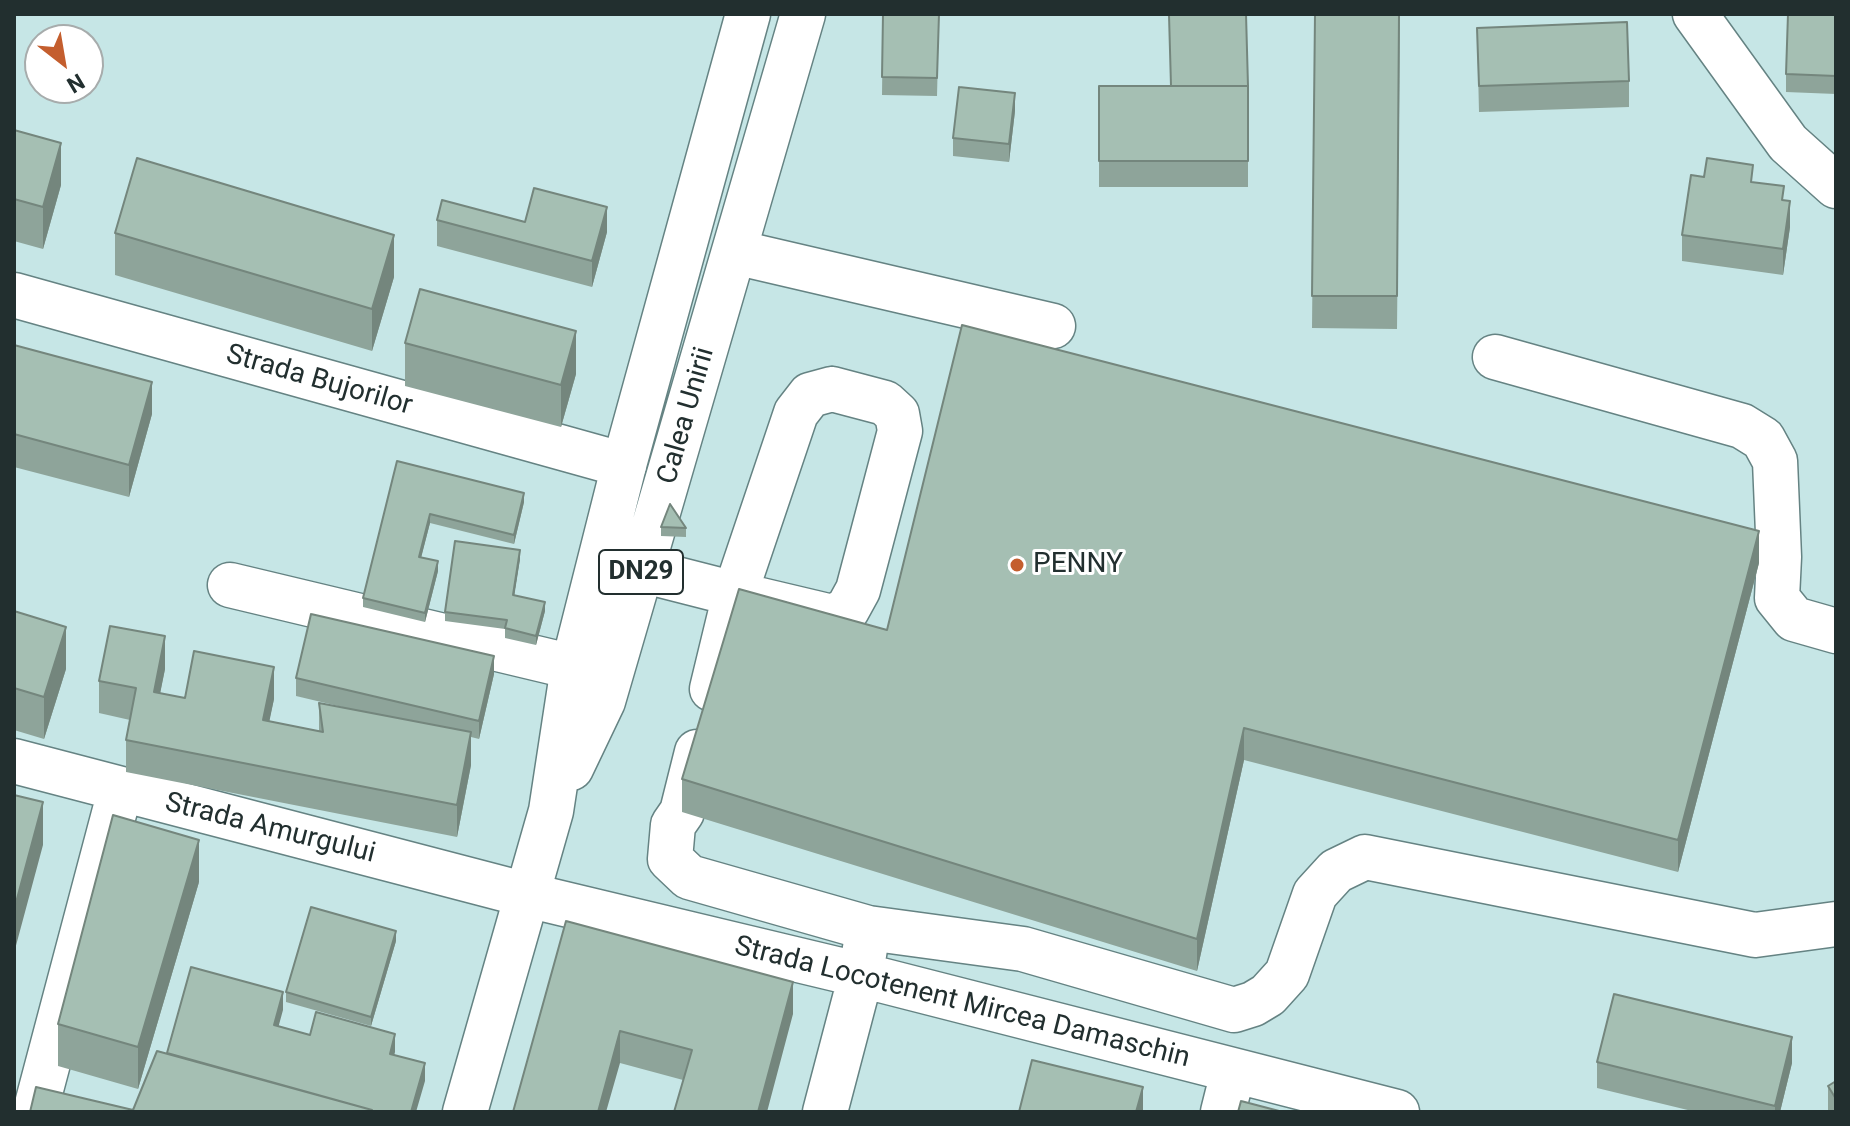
<!DOCTYPE html>
<html>
<head>
<meta charset="utf-8">
<style>
	body { margin:0 }
	#map { position:relative; width:1850px; height:1126px; overflow:hidden; background:#c6e6e6; font-family:Roboto,sans-serif }
	canvas { display:block }
	.frame { position:absolute; inset:0; border:16px solid #222f2f; pointer-events:none }
	.north { position:absolute; left:24px; top:24px; width:80px; height:80px; box-sizing:border-box; background:#fff; border:2px solid #a7acac; border-radius:50%; rotate:149deg; font-size:22px; font-weight:700; line-height:32px; text-align:center; color:#222f2f }
	.north::after { content:''; display:block; margin:auto; width:28px; height:36px; background:#c45e2e; clip-path:polygon(50% 0,100% 100%,50% 72%,0 100%) }
</style>
</head>
<body>
<div id="map">
<canvas width="1850" height="1126"></canvas>
<div class="frame"></div>
<div class="north">N</div>
</div>
<script>
const ctx = document.querySelector('canvas').getContext('2d');
ctx.lineJoin = 'round';
function shape(rows) {
  const path = new Path2D();
  for (const r of rows) {
    path.moveTo(r[0], r[1]);
    for (let i = 2; i < r.length; i += 2) path.lineTo(r[i], r[i + 1]);
  }
  return path;
}
function stroke(path, color, width, dash) {
  ctx.strokeStyle = color;
  ctx.lineWidth = width;
  ctx.lineCap = dash ? 'butt' : 'round';
  ctx.setLineDash(dash || []);
  ctx.stroke(path);
}
function paint(path, color) {
  ctx.fillStyle = color;
  ctx.fill(path, 'evenodd');
}
function label(font, color, halo, rows, align = 'center') {
  ctx.font = font + ' Roboto,sans-serif';
  ctx.lineWidth = 6;
  ctx.setLineDash([]);
  ctx.textBaseline = 'middle';
  ctx.strokeStyle = halo;
  ctx.fillStyle = color;
  for (const [text, x, y, turn = 0] of rows) {
    ctx.save();
    ctx.translate(x, y);
    ctx.rotate((+turn || 0) * Math.PI / 180);
    ctx.textAlign = isNaN(turn) ? turn : align;
    if (halo) ctx.strokeText(text, 0, 0);
    ctx.fillText(text, 0, 0);
    ctx.restore();
  }
}
const minor = shape([
	[1695,14,1788,143,1836,186],
	[735,252,1053,326],
	[14,295,624,465],
	[1495,357,1742,426,1763,439,1775,461,1779,557,1777,598,1794,619,1836,631],
	[832,389,885,403,897,414,900,431,858,590,847,610,832,617,735,594,796,413,810,395,832,389],
	[641,570,735,594,712,689],
	[230,585,573,667],
	[697,752,682,812,673,825,670,859,689,877,868,928,861,975,825,1112],
	[14,761,527,895,861,975,1397,1112],
	[868,928,1023,949,1234,1010,1253,1004,1268,995,1287,974,1315,894,1336,871,1365,857,1755,935,1836,924],
	[35,1112,120,791],
	[1223,1112,1233,1072]
]);
const major = shape([
	[571,768,603,701,803,14],
	[465,1112,551,811,573,667,624,465,748,14]
]);
stroke(minor, '#658383', 47);
stroke(major, '#658383', 47);
stroke(minor, '#fff', 44);
stroke(major, '#fff', 44);
paint(shape([
	[883,14,939,14,937,96,882,95],
	[1315,14,1400,14,1397,329,1312,328],
	[1836,14,1836,94,1786,92,1786,74],
	[1477,28,1629,81,1629,107,1479,112],
	[1099,86,1248,86,1248,187,1099,187],
	[1015,111,1009,162,953,156,953,138],
	[14,130,61,185,43,249,14,241],
	[1753,182,1784,200,1790,227,1783,275,1682,261,1682,235],
	[437,220,525,222,607,232,592,287,437,246],
	[115,233,394,277,372,351,115,275],
	[405,343,576,374,561,427,405,386],
	[14,345,152,414,129,497,14,467],
	[397,461,524,502,514,544,430,523,421,557,438,571,425,622,363,607,363,598],
	[661,527,686,528,686,537,661,536],
	[520,559,514,595,545,611,536,645,505,638,505,629,445,621,445,612],
	[1759,563,1678,872,1244,760,1197,971,682,812,682,779],
	[14,611,66,669,44,739,14,730],
	[165,669,160,693,185,698,274,699,269,721,319,731,319,703,355,710,296,696,296,678,494,674,479,739,471,737,471,765,457,837,126,772,126,740,130,720,99,713,99,681],
	[199,882,138,1089,58,1066,58,1024],
	[566,921,793,1014,683,1080,620,1063],
	[396,941,371,1026,286,1002,286,992],
	[1597,1062,1792,1063,1780,1112,1696,1112,1597,1088],
	[1836,1081,1836,1112,1828,1112,1828,1086]
]), '#8ea49a');
paint(shape([
	[1015,93,1015,111,1009,162,1009,144],
	[61,143,61,185,43,249,43,207],
	[1790,201,1790,227,1783,275,1783,249],
	[607,207,607,232,592,287,592,261],
	[394,235,394,277,372,351,372,309],
	[576,331,576,374,561,427,561,385],
	[152,382,152,414,129,497,129,465],
	[524,493,524,502,514,544,514,535],
	[430,514,430,523,419,566,419,557],
	[1759,531,1759,563,1678,872,1678,840],
	[520,550,520,559,513,604,513,595],
	[438,561,438,571,425,622,425,613],
	[545,602,545,611,536,645,536,636],
	[66,627,66,669,44,739,44,697],
	[165,636,165,669,154,724,154,692],
	[494,656,494,674,479,739,479,721],
	[274,667,274,699,263,752,263,720],
	[1244,728,1244,760,1197,971,1197,939],
	[471,732,471,765,457,837,457,805],
	[43,802,43,845,14,953,14,910],
	[199,840,199,882,138,1089,138,1047],
	[396,931,396,941,371,1026,371,1017],
	[793,982,793,1014,767,1112,758,1112],
	[283,992,283,1010,274,1043,274,1025],
	[620,1031,620,1063,606,1112,598,1112],
	[395,1034,395,1052,390,1072,390,1054],
	[1792,1037,1792,1063,1780,1112,1775,1112,1775,1106],
	[425,1063,425,1081,416,1112,411,1112],
	[1143,1087,1143,1112,1136,1112]
]), '#74867d');
const building = shape([
	[883,14,939,14,937,78,882,77,883,14],
	[1193,14,1246,14,1248,86,1171,86,1169,15,1193,14],
	[1315,14,1399,14,1397,296,1312,296,1315,14],
	[1788,14,1836,14,1836,76,1786,74,1788,14],
	[1627,22,1629,81,1479,86,1477,28,1627,22],
	[1099,86,1248,86,1248,161,1099,161,1099,86],
	[959,87,1015,93,1009,144,953,138,959,87],
	[14,130,61,143,43,207,14,199,14,130],
	[137,158,394,235,372,309,115,233,137,158],
	[1707,158,1753,165,1751,182,1784,186,1782,200,1790,201,1783,249,1682,235,1691,175,1704,177,1707,158],
	[534,188,607,207,592,261,437,220,442,200,525,222,534,188],
	[420,289,576,331,561,385,405,343,420,289],
	[962,325,1759,531,1678,840,1244,728,1197,939,682,779,739,589,887,630,962,325],
	[14,345,152,382,129,465,14,434,14,345],
	[397,461,524,493,514,535,430,514,419,557,438,561,425,613,363,598,397,461],
	[670,504,686,528,661,527,670,504],
	[455,541,520,550,513,595,545,602,536,636,505,628,507,620,445,612,455,541],
	[14,611,66,627,44,697,14,688,14,611],
	[311,614,494,656,479,721,296,678,311,614],
	[110,626,165,636,154,692,185,698,194,651,274,667,263,720,323,732,319,703,471,732,457,805,126,740,136,688,99,681,110,626],
	[14,795,43,802,14,910,14,795],
	[113,815,199,840,138,1047,58,1024,113,815],
	[311,907,396,931,371,1017,286,992,311,907],
	[566,921,793,982,758,1112,674,1112,692,1050,620,1031,598,1112,513,1112,566,921],
	[191,967,283,992,274,1025,310,1035,316,1012,395,1034,390,1054,425,1063,411,1112,372,1112,372,1110,167,1053,191,967],
	[1614,994,1792,1037,1775,1106,1597,1062,1614,994],
	[157,1051,372,1110,372,1112,30,1112,36,1087,133,1110,157,1051],
	[1032,1060,1143,1087,1136,1112,1019,1112,1032,1060],
	[1836,1081,1836,1099,1828,1086,1836,1081],
	[1241,1101,1283,1112,1238,1112,1241,1101]
]);
paint(building, '#a5bfb3');
stroke(building, '#74867d', 2);
for (const [x, y, r, color] of [
	[1017,565,8,"#c45e2e"]
]) {
  const dot = new Path2D();
  dot.arc(x, y, r, 0, 2 * Math.PI);
  ctx.fillStyle = color;
  ctx.fill(dot);
  stroke(dot, '#fff', 3);
}
for (const [x, y, w] of [
	[641,572,84]
]) {
  const box = new Path2D();
  box.roundRect(x - w / 2, y - 22, w, 44, 6);
  ctx.fillStyle = '#fff';
  ctx.fill(box);
  stroke(box, '#222f2f', 2);
}
label('bold 26px', '#222f2f', null, [
	["DN29",641,572]
]);
label('28px', '#222f2f', '#fff', [
	["Strada Bujorilor",319,381,16],
	["Calea Unirii",687,416,-74],
	["Strada Amurgului",270,829,14],
	["Strada Locotenent Mircea Damaschin",962,1003,14]
]);
label('28px', '#222f2f', '#fff', [
	["PENNY",1033,565]
], 'left');
</script>
</body>
</html>
